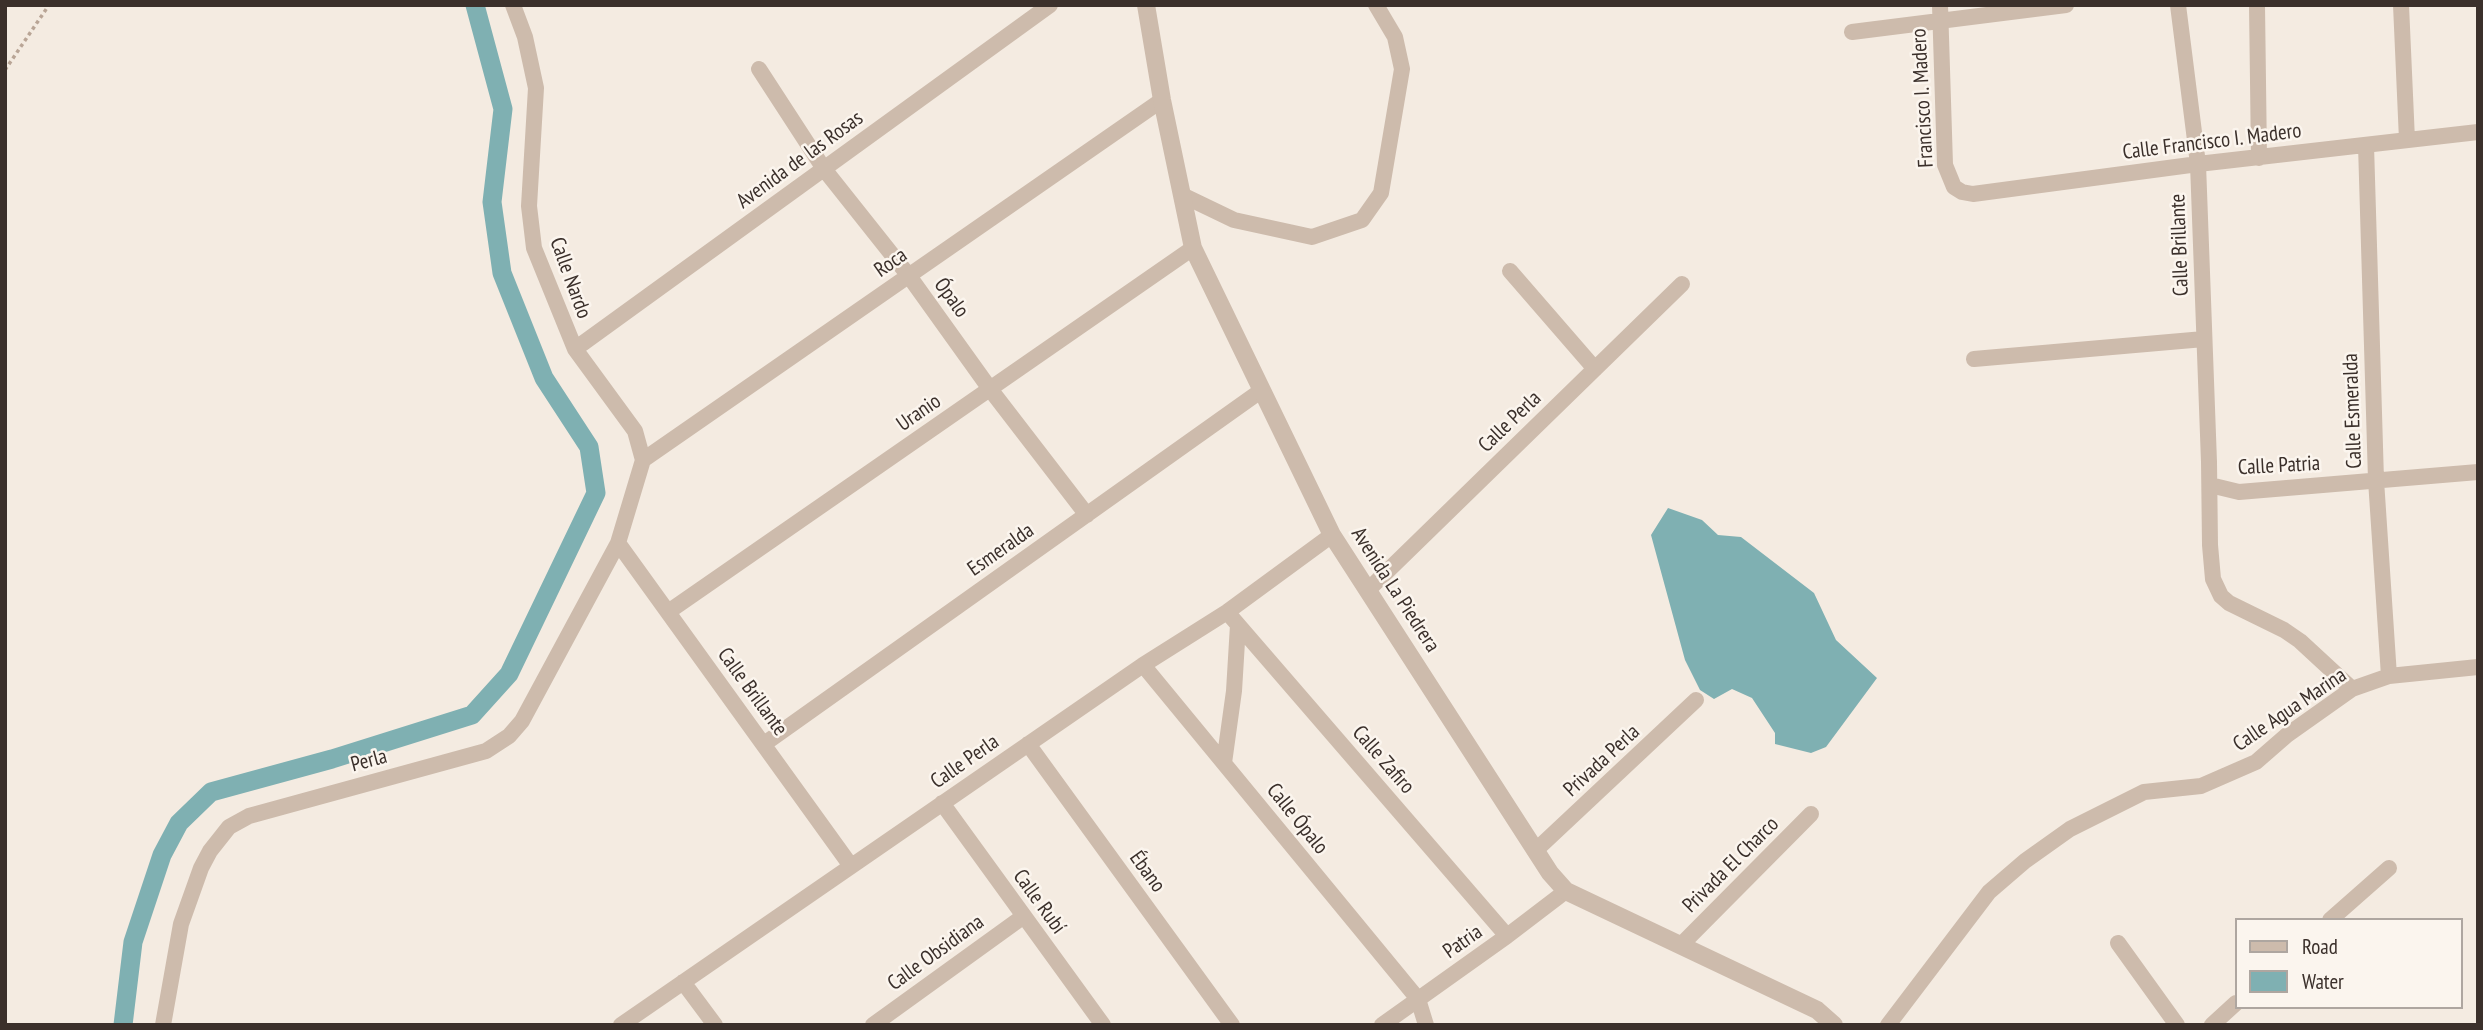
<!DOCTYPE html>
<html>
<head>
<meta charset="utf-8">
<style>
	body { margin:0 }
	#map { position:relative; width:2483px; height:1030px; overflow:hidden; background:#f4ebe1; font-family:"PT Sans Narrow",sans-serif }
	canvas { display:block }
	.frame { position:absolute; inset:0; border:7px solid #3b302b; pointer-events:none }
	.legend { position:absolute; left:2235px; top:918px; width:228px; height:91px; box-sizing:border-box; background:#fbf5ee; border:2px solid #aea6a0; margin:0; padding:9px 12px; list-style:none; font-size:21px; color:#3b302b }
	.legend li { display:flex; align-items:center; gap:14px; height:35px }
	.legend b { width:35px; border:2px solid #aea6a0 }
</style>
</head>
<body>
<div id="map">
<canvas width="2483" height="1030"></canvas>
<div class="frame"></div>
<ul class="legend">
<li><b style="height:9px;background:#cdbbac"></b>Road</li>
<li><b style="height:19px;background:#7fb0b2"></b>Water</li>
</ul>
</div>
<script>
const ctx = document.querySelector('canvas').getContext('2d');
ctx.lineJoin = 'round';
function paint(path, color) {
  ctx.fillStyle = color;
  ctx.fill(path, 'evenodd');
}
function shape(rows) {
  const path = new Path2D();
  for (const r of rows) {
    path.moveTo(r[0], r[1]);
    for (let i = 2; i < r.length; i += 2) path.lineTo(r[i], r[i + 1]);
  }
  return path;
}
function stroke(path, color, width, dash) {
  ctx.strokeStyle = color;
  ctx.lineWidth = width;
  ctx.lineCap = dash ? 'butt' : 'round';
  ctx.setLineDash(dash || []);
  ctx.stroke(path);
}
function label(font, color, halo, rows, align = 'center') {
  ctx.font = font + ' "PT Sans Narrow",sans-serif';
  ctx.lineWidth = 5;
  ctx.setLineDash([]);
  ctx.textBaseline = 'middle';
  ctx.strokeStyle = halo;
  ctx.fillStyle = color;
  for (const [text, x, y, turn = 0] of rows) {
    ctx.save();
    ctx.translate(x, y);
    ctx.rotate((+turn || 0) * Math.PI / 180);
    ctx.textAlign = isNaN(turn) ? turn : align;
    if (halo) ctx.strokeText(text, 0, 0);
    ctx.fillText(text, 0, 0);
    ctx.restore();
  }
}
paint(shape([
	[1668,508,1702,520,1718,535,1741,537,1814,593,1836,640,1877,678,1826,747,1811,753,1775,744,1775,733,1752,698,1732,689,1714,699,1700,690,1685,660,1651,535]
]), '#7fb0b2');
stroke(shape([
	[123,1025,133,942,162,855,179,823,211,792,332,759,472,715,509,674,596,493,589,447,544,378,502,273,492,202,503,109,475,5]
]), '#7fb0b2', 19);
stroke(shape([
	[5,70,49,5]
]), '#b9a596', 3.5, [3.5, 3.5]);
stroke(shape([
	[1940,5,1945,165,1954,187,1962,192,1973,194,2198,164,2478,132],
	[2178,5,2198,164,2209,462,2210,545,2213,579,2221,596,2229,603,2284,630,2300,641,2352,689],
	[2257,5,2259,158],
	[2401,5,2407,140],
	[1852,32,2066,5],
	[759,69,824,169,909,276,990,389,1087,515],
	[2366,145,2376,480,2389,676],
	[1182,195,1234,220,1312,237,1362,220,1381,193,1402,69,1395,37,1376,5],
	[1510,271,1595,369],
	[575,349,1050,5],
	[1974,359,2204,339],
	[643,460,1162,100],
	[2210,485,2239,492,2478,472],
	[618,543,851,866],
	[1368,590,1682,284],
	[668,612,1193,248],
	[1227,612,1507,936],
	[1143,665,1418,999,1426,1025],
	[764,744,1262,390],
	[1028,744,1232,1025],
	[1224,763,1234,691,1238,625],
	[942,803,1103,1025],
	[1535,851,1696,700],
	[2330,920,2389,868],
	[2118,943,2177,1025],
	[1681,945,1811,814],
	[683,982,715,1025],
	[163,1025,181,924,201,868,210,851,229,827,249,816,486,751,509,736,522,721,618,543,643,460,635,431,575,349,534,248,529,206,536,88,525,37,513,5],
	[621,1025,1143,665,1227,612,1332,535],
	[873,1025,1024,916],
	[1382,1025,1507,936,1566,891],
	[1888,1025,1989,892,2025,861,2070,829,2144,792,2201,786,2256,762,2287,735,2352,689,2389,676,2478,667],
	[2212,1025,2236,1003]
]), '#cdbbac', 16);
stroke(shape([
	[1146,5,1162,100,1193,248,1332,535,1550,873,1566,891,1817,1010,1834,1025]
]), '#cdbbac', 18);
label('21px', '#3b302b', '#fbf5ee', [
	["Francisco I. Madero",1923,98,-93],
	["Calle Francisco I. Madero",2212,142,-7],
	["Avenida de las Rosas",800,160,-36],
	["Calle Brillante",2180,245,-92],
	["Roca",891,263,-35],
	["Calle Nardo",570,278,70],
	["Ópalo",951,298,54],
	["Calle Esmeralda",2353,411,-92],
	["Uranio",919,413,-35],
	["Calle Perla",1510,422,-44],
	["Calle Patria",2279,466,-3],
	["Esmeralda",1001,550,-35],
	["Avenida La Piedrera",1395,590,57],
	["Calle Brillante",752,692,54],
	["Calle Agua Marina",2290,710,-34],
	["Calle Zafiro",1383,760,49],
	["Perla",369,761,-15],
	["Privada Perla",1602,761,-43],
	["Calle Perla",965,762,-35],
	["Calle Ópalo",1297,819,51],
	["Privada El Charco",1731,865,-45],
	["Ébano",1147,872,54],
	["Calle Rubí",1039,902,54],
	["Patria",1463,942,-35],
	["Calle Obsidiana",936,953,-36]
]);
</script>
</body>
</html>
